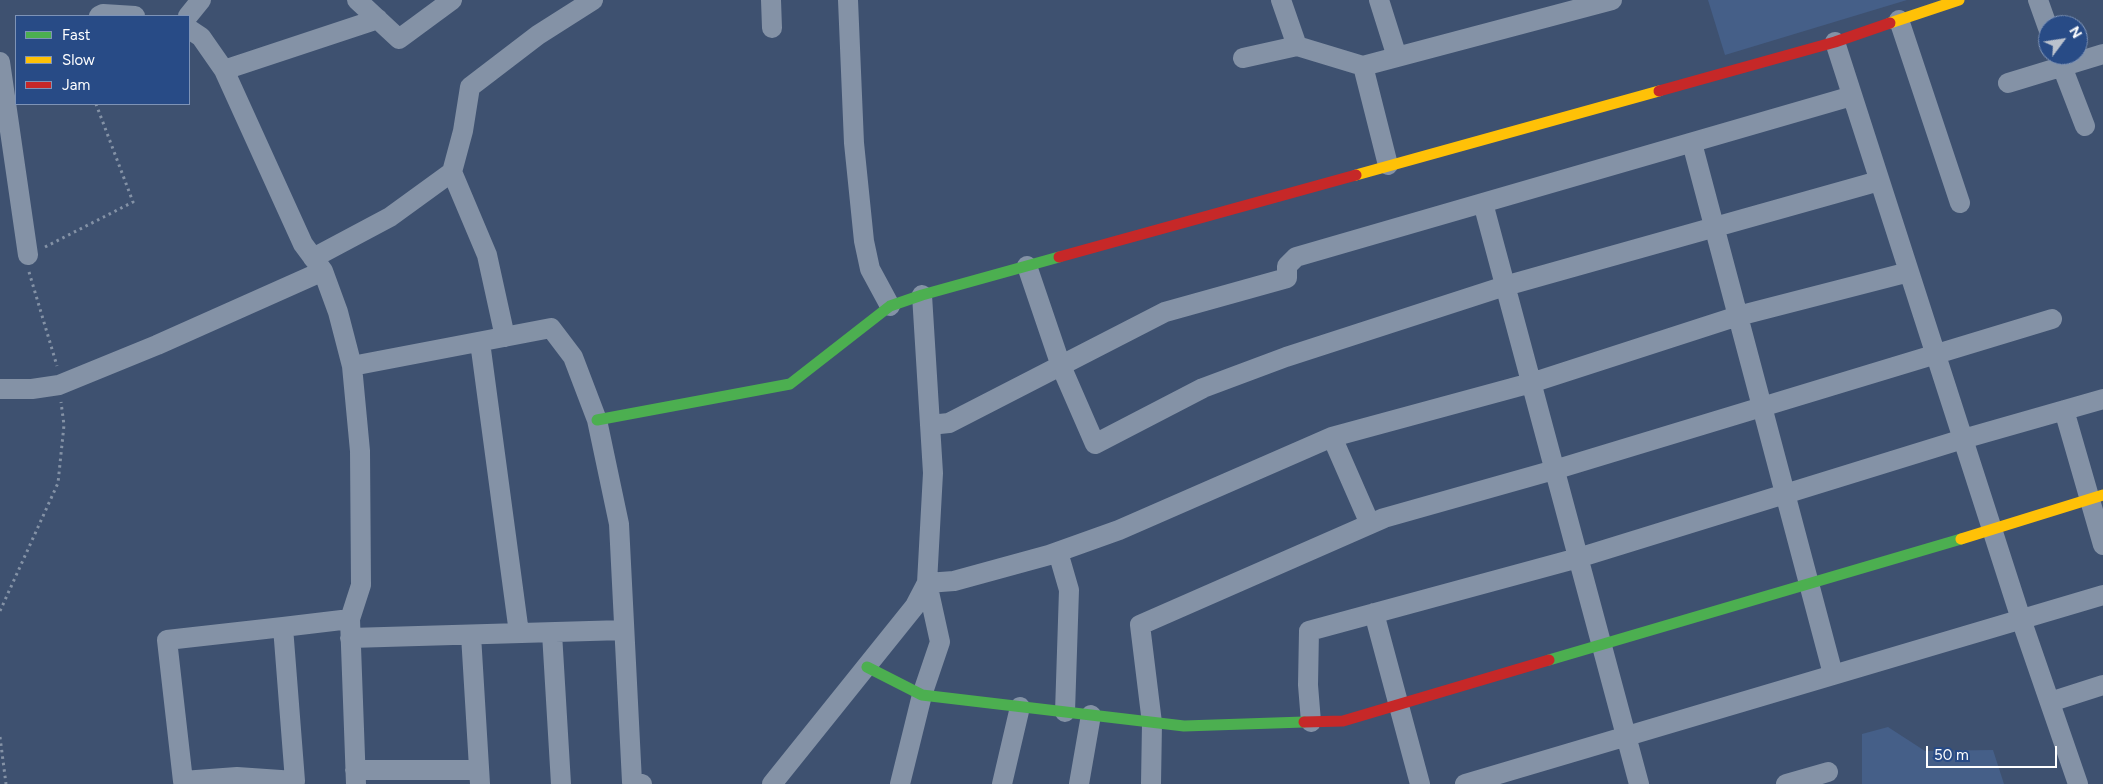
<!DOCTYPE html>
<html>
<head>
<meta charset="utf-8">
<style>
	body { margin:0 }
	#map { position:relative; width:2103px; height:784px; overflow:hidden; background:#3e5170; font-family:Figtree,sans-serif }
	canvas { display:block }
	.legend { position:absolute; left:15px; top:15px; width:175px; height:90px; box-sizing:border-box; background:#284b86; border:1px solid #7e93b6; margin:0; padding:6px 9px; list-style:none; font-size:15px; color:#fff }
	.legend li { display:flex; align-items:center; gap:10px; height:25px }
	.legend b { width:25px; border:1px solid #7e93b6 }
	.north { position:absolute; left:2038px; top:15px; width:50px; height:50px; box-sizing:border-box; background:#284b86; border:1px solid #7e93b6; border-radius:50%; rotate:59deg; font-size:14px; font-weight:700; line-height:20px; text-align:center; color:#fff }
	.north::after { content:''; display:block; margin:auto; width:18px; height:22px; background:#bbc2cd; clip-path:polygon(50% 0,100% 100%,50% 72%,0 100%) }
	.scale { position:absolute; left:1926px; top:746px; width:131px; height:22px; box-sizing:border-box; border:2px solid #fff; border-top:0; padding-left:6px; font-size:15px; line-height:18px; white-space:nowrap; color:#fff; -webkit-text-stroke:4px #284b86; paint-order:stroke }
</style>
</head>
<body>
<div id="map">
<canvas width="2103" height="784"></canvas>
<ul class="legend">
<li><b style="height:6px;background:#4caf50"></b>Fast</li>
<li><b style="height:6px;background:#ffc107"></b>Slow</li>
<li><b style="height:6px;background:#c62828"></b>Jam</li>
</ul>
<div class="north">N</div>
<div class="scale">50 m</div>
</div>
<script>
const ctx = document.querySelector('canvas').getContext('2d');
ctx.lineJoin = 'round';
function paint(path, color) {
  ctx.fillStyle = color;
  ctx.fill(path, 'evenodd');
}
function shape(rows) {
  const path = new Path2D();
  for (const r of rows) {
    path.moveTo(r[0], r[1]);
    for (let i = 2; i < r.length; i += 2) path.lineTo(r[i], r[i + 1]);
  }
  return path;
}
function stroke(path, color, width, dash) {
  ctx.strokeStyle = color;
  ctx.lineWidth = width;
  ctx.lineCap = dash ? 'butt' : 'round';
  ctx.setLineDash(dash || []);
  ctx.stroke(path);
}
paint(shape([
	[1708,0,1907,0,1725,55],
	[1888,727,1925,751,1993,750,2004,784,1862,784,1862,734]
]), '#455f88');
stroke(shape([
	[45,247,133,202,96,104],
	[29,272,57,366],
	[0,611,58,483,64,425,61,402],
	[0,737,6,784]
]), '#8492a6', 3, [2.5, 4]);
stroke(shape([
	[357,0,399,39,452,0],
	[771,0,772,28],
	[848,0,854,143,864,241,870,269,890,306],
	[1281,0,1297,46],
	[1379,0,1397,57],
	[2038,0,2048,28],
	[99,16,103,14,135,16],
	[188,16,201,0],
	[1899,20,1960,203],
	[189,29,201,37,224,70,303,244,323,271,338,312,352,366,360,451,361,585,350,619,356,784],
	[1835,42,2021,619,2078,784],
	[2058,56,2085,126],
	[1243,58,1297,46,1363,66,1612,0],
	[0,62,28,255],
	[1363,66,1388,165],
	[224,70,378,19],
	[2008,83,2103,54],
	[1692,143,1833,674],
	[452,172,487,255,505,337],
	[1483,203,1639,784],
	[313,258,390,217,452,172,463,131,470,87,538,35,593,0],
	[1027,266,1061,366,1095,444,1203,388,1286,357,1505,286,1879,181],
	[480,342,519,633],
	[352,366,551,328,573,357,597,420,619,524,632,782,642,784],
	[0,389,32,389,59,385,157,345,323,271],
	[2064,410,2103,545],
	[930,425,949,423,1165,312,1287,278,1287,266,1296,257,1852,96],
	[1332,437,1370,524],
	[1058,552,1069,590,1065,712],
	[1374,613,1420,784],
	[283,627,295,781,237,777,183,781,167,640,283,627,350,619],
	[552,633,561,784],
	[471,635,480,784],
	[350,638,624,630],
	[2050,702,2103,685],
	[1311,722,1308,685,1309,631,1578,558,1963,439,2103,399],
	[355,770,479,770],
	[772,784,915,606,927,583,933,473,922,295],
	[900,784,922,695,940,642,927,583,954,581,1049,555,1119,530,1332,437,1531,383,1738,316,1909,272],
	[1002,784,1020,707],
	[1079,784,1091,715],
	[1151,784,1152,723,1140,625,1384,518,1554,470,2052,319],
	[1465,784,2103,595],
	[1786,784,1828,772]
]), '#8492a6', 20);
stroke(shape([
	[597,420,790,384,890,306,922,295,1059,257],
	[1549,660,1961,539],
	[867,667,922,695,1184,726,1304,722]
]), '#4caf50', 11);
stroke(shape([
	[1890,23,1959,0],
	[1356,175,1659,91],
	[1961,539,2103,495]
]), '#ffc107', 11);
stroke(shape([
	[1659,91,1835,42,1890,23],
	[1059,257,1356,175],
	[1304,722,1343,721,1549,660]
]), '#c62828', 11);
</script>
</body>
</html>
